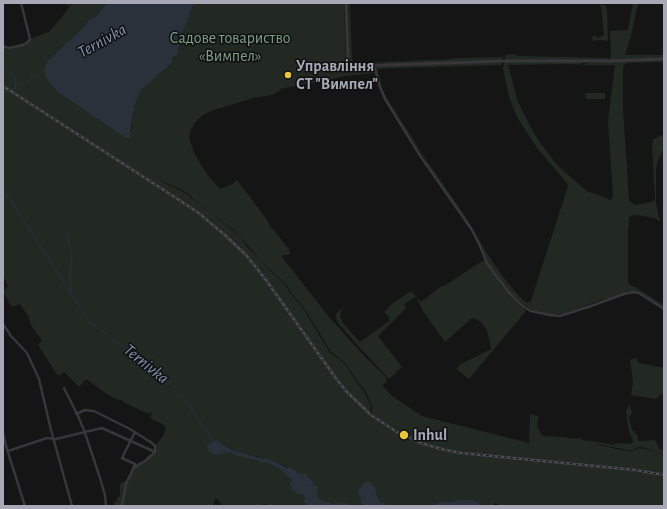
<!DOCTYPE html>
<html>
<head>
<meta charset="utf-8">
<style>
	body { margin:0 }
	#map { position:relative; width:667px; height:509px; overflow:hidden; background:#151516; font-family:"Alegreya Sans",sans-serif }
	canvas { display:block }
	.frame { position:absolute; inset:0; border:4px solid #a7aab6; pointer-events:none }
</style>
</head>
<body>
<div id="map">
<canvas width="667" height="509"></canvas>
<div class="frame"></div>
</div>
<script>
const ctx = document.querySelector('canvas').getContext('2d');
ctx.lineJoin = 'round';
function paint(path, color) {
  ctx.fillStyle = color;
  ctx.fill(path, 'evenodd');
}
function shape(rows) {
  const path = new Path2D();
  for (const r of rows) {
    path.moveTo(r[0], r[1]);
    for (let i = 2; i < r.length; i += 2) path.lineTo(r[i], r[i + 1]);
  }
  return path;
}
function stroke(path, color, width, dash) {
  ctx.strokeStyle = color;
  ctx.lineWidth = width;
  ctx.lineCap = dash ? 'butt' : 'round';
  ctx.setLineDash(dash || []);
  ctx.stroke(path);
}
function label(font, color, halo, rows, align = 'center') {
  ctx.font = font + ' "Alegreya Sans",sans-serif';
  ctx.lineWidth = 3;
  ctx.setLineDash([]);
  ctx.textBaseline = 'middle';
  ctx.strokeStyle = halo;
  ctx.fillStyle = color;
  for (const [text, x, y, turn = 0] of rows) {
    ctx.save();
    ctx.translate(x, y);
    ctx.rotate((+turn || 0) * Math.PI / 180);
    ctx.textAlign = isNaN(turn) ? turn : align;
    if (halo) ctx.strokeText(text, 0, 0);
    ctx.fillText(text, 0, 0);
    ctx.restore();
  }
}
paint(shape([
	[72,3,107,3,96,16,89,20,85,26,125,136,126,138,130,135,135,104,141,90,172,63,172,59,174,55,178,54,179,44,182,34,194,3,344,3,346,67,371,68,374,70,375,73,345,76,321,82,316,82,280,89,279,91,272,95,253,98,211,111,203,115,195,122,191,130,189,137,194,153,203,168,211,179,220,189,233,184,236,180,237,180,265,217,271,227,289,249,290,254,288,255,282,255,282,257,329,317,366,358,386,377,387,382,382,385,392,396,422,416,529,443,530,414,539,416,537,423,538,428,542,436,562,437,574,439,580,438,582,440,592,441,613,445,618,443,630,444,633,442,632,438,629,432,626,412,629,404,632,412,629,418,632,430,638,436,638,441,655,440,659,448,664,452,664,455,656,451,642,447,639,447,632,450,626,450,607,446,598,444,598,445,626,451,632,451,639,448,656,451,664,456,664,475,636,469,582,465,461,453,446,450,421,442,398,431,372,414,372,406,367,394,344,362,331,352,306,311,292,294,285,283,268,268,234,230,209,212,200,204,194,200,189,194,176,187,168,184,150,173,168,185,176,188,188,195,193,200,200,204,214,216,234,231,240,237,248,248,261,260,267,268,284,283,291,294,305,311,330,353,343,362,366,395,371,407,370,411,369,412,367,410,355,400,340,383,266,279,237,244,209,219,19,95,17,96,176,199,200,215,225,235,246,256,265,280,337,381,345,391,366,411,398,433,397,434,410,441,411,439,431,447,445,451,461,454,636,470,662,476,664,476,664,506,498,506,498,504,494,503,494,506,482,506,476,502,469,500,458,500,449,502,440,502,432,506,391,506,391,505,385,505,382,503,377,494,375,487,365,482,361,487,358,495,361,499,361,504,368,506,346,506,347,505,345,504,343,505,337,503,335,501,334,505,330,502,325,502,317,498,313,482,309,477,296,473,285,466,256,456,254,456,232,450,220,443,217,439,206,446,208,449,230,452,238,456,240,455,242,457,259,461,262,463,264,462,278,468,282,471,288,477,290,478,292,481,292,486,295,489,305,497,303,502,305,502,306,506,270,506,264,504,261,506,224,506,216,498,213,505,215,505,217,506,114,506,114,502,117,501,117,498,120,496,120,484,127,479,133,469,145,461,155,452,155,446,163,436,166,428,162,424,150,418,152,413,149,414,125,403,122,400,118,400,107,394,86,379,79,387,64,372,58,376,38,345,42,341,31,325,28,316,20,304,12,307,3,292,8,286,3,276,3,87,4,88,6,87,3,85,3,47,5,47,24,45,30,39,49,32,66,12],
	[348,3,350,3,352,59,353,61,356,63,452,59,457,58,501,57,503,56,503,58,501,60,354,64,351,63,349,58],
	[600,3,603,3,602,5,605,5,607,9,608,41,600,40,593,41,591,37,595,35,598,38,604,35,602,13],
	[633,3,638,3,631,36,625,55,664,55,664,58,609,60,611,57,610,31,628,30],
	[512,54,519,56,608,58,606,60,506,60,505,59,505,55],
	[664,60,664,62,627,63,624,65,623,68,623,109,629,200,632,203,636,205,651,202,654,201,655,199,652,145,653,140,659,136,664,135,664,147,657,163,656,170,656,204,660,221,660,222,655,218,644,216,635,215,629,217,628,232,628,282,630,285,635,287,662,304,664,306,664,308,640,292,632,291,624,293,612,298,601,300,563,314,550,314,533,310,531,308,530,304,531,301,568,186,567,183,537,148,517,117,509,97,503,68,504,63,506,62,580,62,581,63,582,65,569,64,508,65,518,102,534,133,541,144,558,166,587,191,611,200,613,195,608,121,609,112,615,66,614,65,584,65,584,64,587,63],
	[502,62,501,65,434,67,432,68,430,67,377,69,382,87,385,95,423,155,465,216,486,252,503,277,518,295,527,303,530,302,531,309,530,309,509,292,489,265,481,246,385,98,383,94,376,71,376,67,378,66],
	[585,93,605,93,605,99,586,99],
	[485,260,500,284,509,295,526,311,469,379,456,369,461,364,491,349,487,330,480,321,472,318,445,342,423,311,416,297,404,304,406,308,378,336,402,367,389,379,359,347,338,323,336,318,336,314,339,311,344,307,340,314,341,318,343,323,359,341,360,342,389,321,389,319,388,316,384,312,393,303,411,291,421,302,440,287,444,286,479,263],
	[636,358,639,363,664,368,664,392,656,399,631,395,633,382,630,360]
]), '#212922');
paint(shape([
	[107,3,194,3,182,34,179,44,178,54,174,56,172,58,172,63,141,90,135,104,130,131,131,134,130,136,131,138,126,138,58,92,48,81,44,70,48,61,85,26,89,20,96,16],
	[217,439,220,443,232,450,264,459,266,458,288,468,291,468,296,471,297,473,306,474,313,482,314,485,318,487,317,490,316,491,318,496,318,498,325,502,330,502,334,505,335,502,335,500,336,500,337,503,341,503,342,505,343,503,345,504,347,502,348,504,347,505,306,506,305,502,303,502,305,497,303,495,298,494,295,490,293,491,291,490,292,487,290,485,292,480,290,478,288,477,282,471,278,468,264,462,262,463,260,463,259,461,242,457,240,456,238,456,230,452,227,453,224,452,222,454,215,455,210,452,206,446],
	[368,481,375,487,377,494,381,503,384,503,385,505,391,505,391,506,368,506,361,504,361,499,358,495,358,490,365,482],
	[458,500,473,500,476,502,477,502,482,506,432,506,440,502,449,502]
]), '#2b313a');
stroke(shape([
	[3,68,9,71,14,76,16,84,15,88],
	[3,93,11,90,39,75],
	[3,189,90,322,132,353,153,367,178,390,214,442],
	[66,231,69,242,72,256,70,277,71,292]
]), '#2b313a', 1);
stroke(shape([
	[68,3,68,4],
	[3,46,9,48,23,45,28,42,30,39,21,3],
	[374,65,380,87,385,99,421,157,472,230,480,246,487,263,494,273,509,293,524,307,531,311,550,315,560,316,588,307,624,294,633,292,639,293,664,309],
	[3,324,11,336,27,353,39,379,51,430,72,506],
	[64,388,78,416,84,430,100,478,105,495,106,506],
	[76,414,85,410,94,411,130,429,152,443,155,446,155,452],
	[3,433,6,446,25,506],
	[8,451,47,438,56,439,102,428,155,452],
	[133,468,135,464,122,458,135,432],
	[122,506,126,484,133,469,138,465,145,461,155,452]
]), '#36363b', 2.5);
stroke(shape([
	[346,3,348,61,349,65,352,66,504,61,608,61,664,59]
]), '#36363b', 3);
const rail = shape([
	[3,86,176,198,200,214,225,235,246,255,266,280,335,377,346,391,371,415,397,432,421,443,431,446,445,450,461,453,636,470,664,475]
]);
stroke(rail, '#4d4e54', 2.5);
stroke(rail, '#101011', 1, [3]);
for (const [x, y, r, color] of [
	[288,75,4,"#eac538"],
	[404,435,5,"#eac538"]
]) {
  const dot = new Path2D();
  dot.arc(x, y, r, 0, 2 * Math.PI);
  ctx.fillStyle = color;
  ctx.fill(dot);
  stroke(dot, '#101011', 1.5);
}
label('16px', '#7ea085', '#101011', [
	["Садове товариство",230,38],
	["«Вимпел»",230,56]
]);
label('bold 16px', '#a7aab6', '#101011', [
	["Управління",296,66],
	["СТ \"Вимпел\"",296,84],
	["Inhul",413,435]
], 'left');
label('italic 17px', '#7f93b0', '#101011', [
	["Ternivka",102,41,-29],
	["Ternivka",146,364,39]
]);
</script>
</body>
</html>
